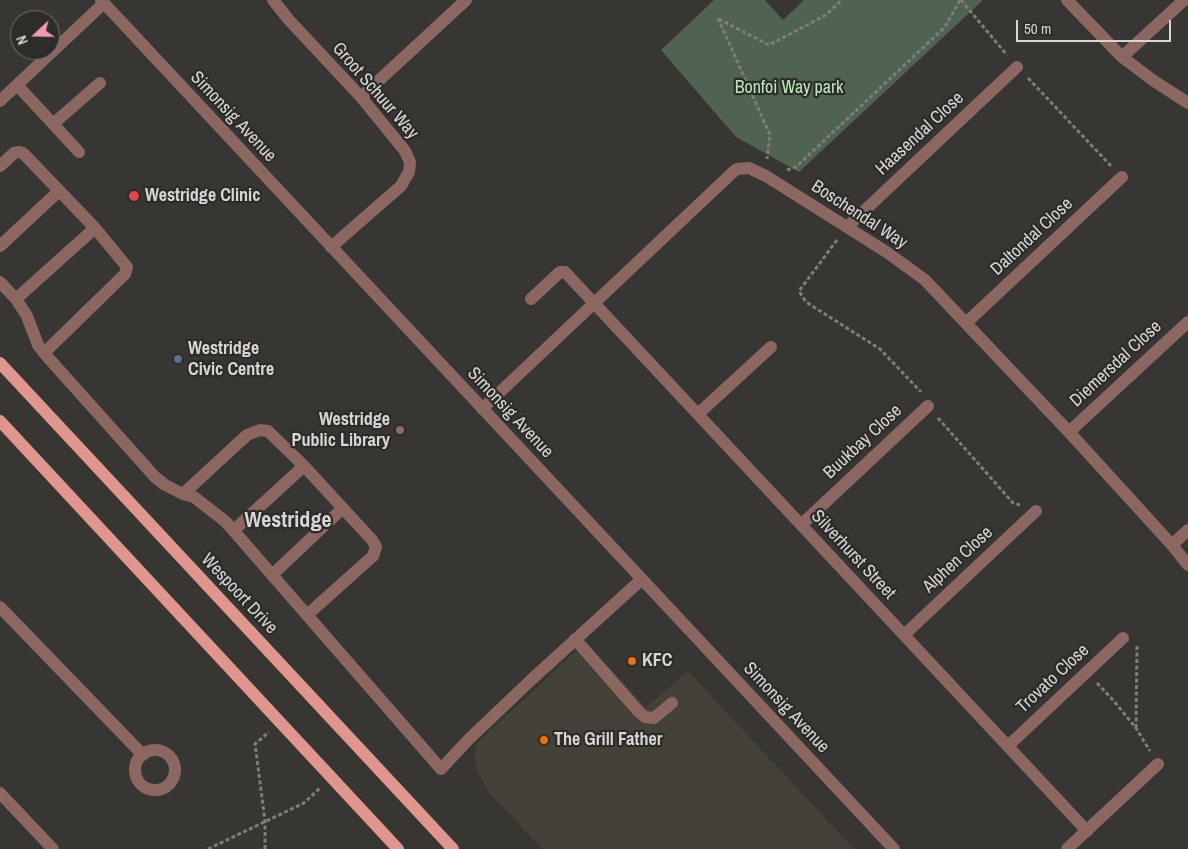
<!DOCTYPE html>
<html>
<head>
<meta charset="utf-8">
<style>
	body { margin:0 }
	#map { position:relative; width:1188px; height:849px; overflow:hidden; background:#373632; font-family:"Archivo Narrow",sans-serif }
	canvas { display:block }
	.north { position:absolute; left:10px; top:10px; width:50px; height:50px; box-sizing:border-box; background:#2c2c28; border:1px solid #70706d; border-radius:50%; rotate:249deg; font-size:14px; font-weight:700; line-height:20px; text-align:center; color:#d7d6d4 }
	.north::after { content:''; display:block; margin:auto; width:18px; height:22px; background:#f29aaf; clip-path:polygon(50% 0,100% 100%,50% 72%,0 100%) }
	.scale { position:absolute; left:1016px; top:20px; width:155px; height:22px; box-sizing:border-box; border:2px solid #d7d6d4; border-top:0; padding-left:6px; font-size:15px; line-height:18px; white-space:nowrap; color:#d7d6d4; -webkit-text-stroke:4px #2c2c28; paint-order:stroke }
</style>
</head>
<body>
<div id="map">
<canvas width="1188" height="849"></canvas>
<div class="north">N</div>
<div class="scale">50 m</div>
</div>
<script>
const ctx = document.querySelector('canvas').getContext('2d');
ctx.lineJoin = 'round';
function paint(path, color) {
  ctx.fillStyle = color;
  ctx.fill(path, 'evenodd');
}
function shape(rows) {
  const path = new Path2D();
  for (const r of rows) {
    if (r.length === 3) {
      path.moveTo(r[0] + r[2], r[1]);
      path.arc(r[0], r[1], r[2], 0, 2 * Math.PI);
      continue;
    }
    path.moveTo(r[0], r[1]);
    for (let i = 2; i < r.length; i += 2) path.lineTo(r[i], r[i + 1]);
  }
  return path;
}
function stroke(path, color, width, dash) {
  ctx.strokeStyle = color;
  ctx.lineWidth = width;
  ctx.lineCap = dash ? 'butt' : 'round';
  ctx.setLineDash(dash || []);
  ctx.stroke(path);
}
function label(font, color, halo, rows, align = 'center') {
  ctx.font = font + ' "Archivo Narrow",sans-serif';
  ctx.lineWidth = 4.5;
  ctx.setLineDash([]);
  ctx.textBaseline = 'middle';
  ctx.strokeStyle = halo;
  ctx.fillStyle = color;
  for (const [text, x, y, turn = 0] of rows) {
    ctx.save();
    ctx.translate(x, y);
    ctx.rotate((+turn || 0) * Math.PI / 180);
    ctx.textAlign = isNaN(turn) ? turn : align;
    if (halo) ctx.strokeText(text, 0, 0);
    ctx.fillText(text, 0, 0);
    ctx.restore();
  }
}
paint(shape([
	[586,642,646,707,688,671,854,849,543,849,489,793,476,770,475,759,476,746,481,739]
]), '#444138');
paint(shape([
	[714,0,765,0,783,20,804,0,983,0,799,172,736,137,661,50]
]), '#506351');
stroke(shape([
	[961,0,1007,55],
	[718,18,770,135,767,159],
	[719,19,769,45,826,15,842,0],
	[1028,78,1111,166],
	[787,170,796,167,945,27,960,0],
	[837,240,799,291,806,302,880,349,921,392],
	[938,418,1013,503,1020,505],
	[1097,683,1113,700,1136,728,1150,751],
	[1136,728,1137,646],
	[208,849,304,803,320,788],
	[265,849,265,821,255,744,269,732]
]), '#7e7d7a', 3, [4, 2.5]);
stroke(shape([
	[101,0,894,849],
	[273,0,289,20,361,97,405,151,410,162,409,172,401,186,331,247],
	[1067,0,1122,57,1154,81,1188,103],
	[1122,57,1184,0],
	[17,85,79,152],
	[361,97,466,0],
	[0,101,104,3],
	[53,124,100,83],
	[0,166,14,153,19,152,23,153,95,228,127,267,125,274,44,353],
	[847,227,1017,67],
	[0,246,59,191],
	[0,282,16,299,27,316,38,345,44,353,155,477,165,485,183,494,194,497,226,522,441,769,468,740,531,680,642,579],
	[16,299,95,228],
	[531,299,560,272,565,272,1087,831],
	[967,322,1122,177],
	[482,409,732,173,737,169,749,168,766,176,888,253,925,280,1069,432,1172,545,1188,565],
	[698,414,771,347],
	[1069,432,1188,322],
	[183,494,247,435,260,430,268,431,304,466,373,541,376,547,373,556,307,615],
	[801,525,928,406],
	[234,530,304,466],
	[1172,545,1188,530],
	[272,575,343,508],
	[0,607,143,755],
	[904,635,1036,511],
	[575,639,639,712,645,717,654,718,672,703],
	[1008,746,1123,638],
	[155,770,20],
	[0,793,53,849],
	[1067,849,1158,764]
]), '#8c6762', 12);
stroke(shape([
	[0,363,453,849],
	[0,421,398,849]
]), '#e0968c', 12);
for (const [x, y, r, color] of [
	[134,196,6,"#e0444e"],
	[178,359,5,"#5c6f8a"],
	[400,430,5,"#8d6e63"],
	[632,661,5,"#e8710a"],
	[544,740,5,"#e8710a"]
]) {
  const dot = new Path2D();
  dot.arc(x, y, r, 0, 2 * Math.PI);
  ctx.fillStyle = color;
  ctx.fill(dot);
  stroke(dot, '#2c2c28', 2);
}
label('18px', '#bae8bb', '#2c2c28', [
	["Bonfoi Way park",789,88]
]);
label('18px', '#d7d6d4', '#2c2c28', [
	["Groot Schuur Way",375,91,49],
	["Simonsig Avenue",233,117,47],
	["Haasendal Close",920,134,-43],
	["Boschendal Way",859,215,33],
	["Daltondal Close",1032,237,-43],
	["Diemersdal Close",1116,364,-43],
	["Simonsig Avenue",510,413,47],
	["Buukbay Close",863,442,-43],
	["Silverhurst Street",853,555,47],
	["Alphen Close",958,560,-43],
	["Wespoort Drive",239,594,47],
	["Trovato Close",1053,679,-43],
	["Simonsig Avenue",786,708,47]
]);
label('bold 18px', '#d7d6d4', '#2c2c28', [
	["Westridge Clinic",145,196],
	["Westridge",188,349],
	["Civic Centre",188,370],
	["Westridge",390,420,"right"],
	["Public Library",390,441,"right"],
	["KFC",642,661],
	["The Grill Father",554,740]
], 'left');
label('bold 22px', '#d7d6d4', '#2c2c28', [
	["Westridge",288,521]
]);
</script>
</body>
</html>
